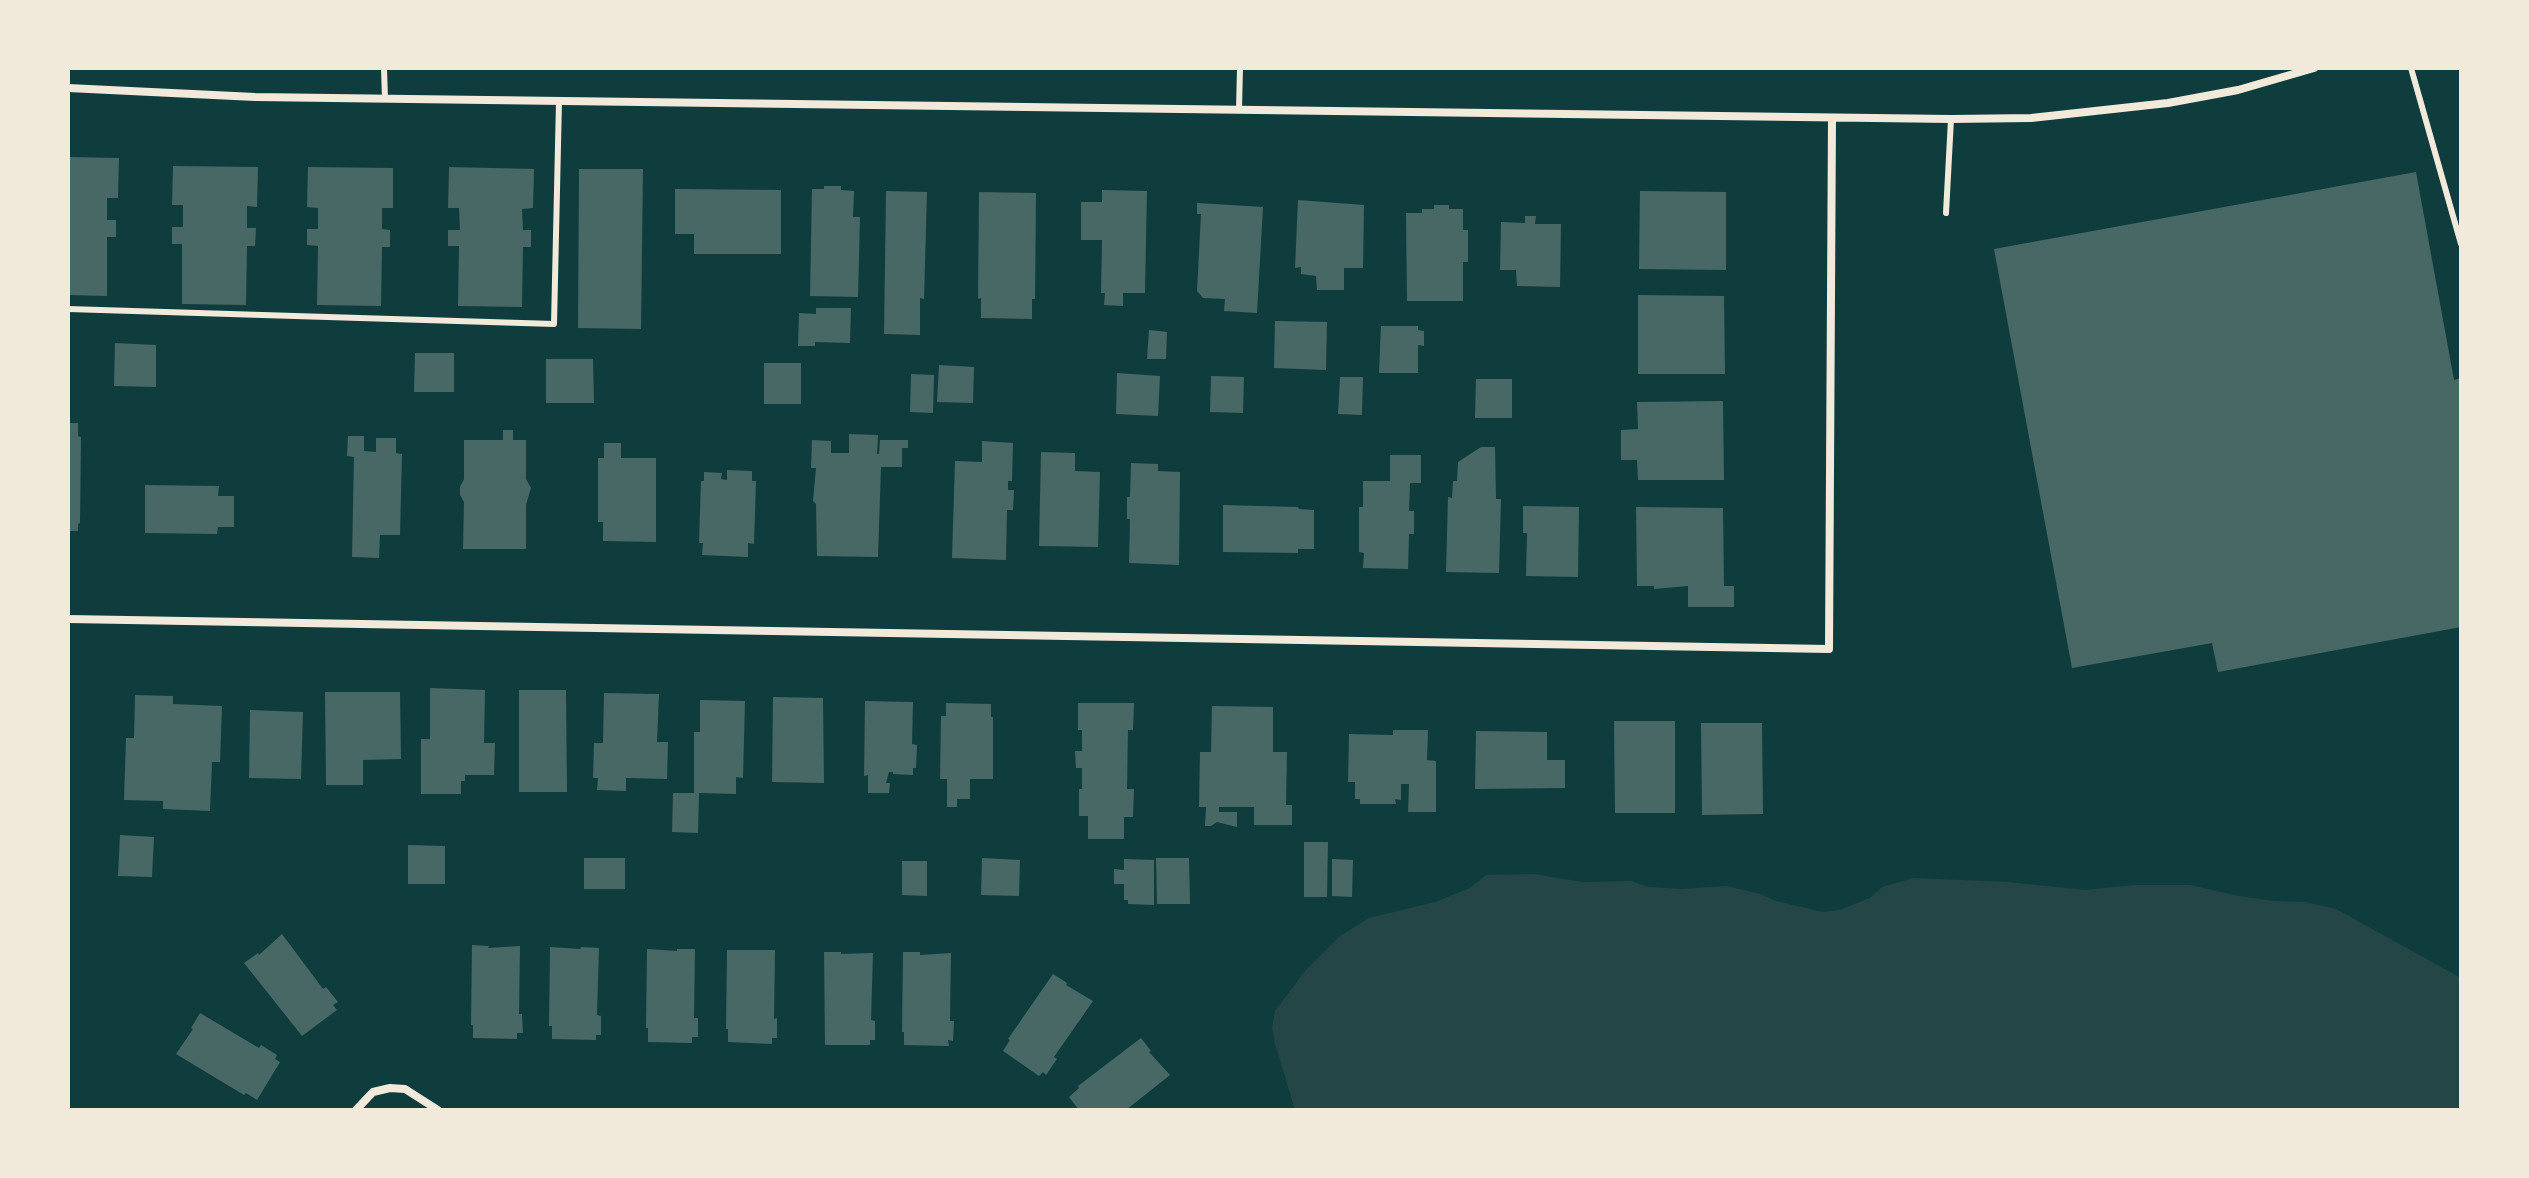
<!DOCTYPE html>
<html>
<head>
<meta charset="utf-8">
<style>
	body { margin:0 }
	#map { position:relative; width:2529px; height:1178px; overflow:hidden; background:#0f3d3e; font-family:Karla,sans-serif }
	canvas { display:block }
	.frame { position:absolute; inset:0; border:70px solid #f1e9da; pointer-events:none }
</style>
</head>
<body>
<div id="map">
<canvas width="2529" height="1178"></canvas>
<div class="frame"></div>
</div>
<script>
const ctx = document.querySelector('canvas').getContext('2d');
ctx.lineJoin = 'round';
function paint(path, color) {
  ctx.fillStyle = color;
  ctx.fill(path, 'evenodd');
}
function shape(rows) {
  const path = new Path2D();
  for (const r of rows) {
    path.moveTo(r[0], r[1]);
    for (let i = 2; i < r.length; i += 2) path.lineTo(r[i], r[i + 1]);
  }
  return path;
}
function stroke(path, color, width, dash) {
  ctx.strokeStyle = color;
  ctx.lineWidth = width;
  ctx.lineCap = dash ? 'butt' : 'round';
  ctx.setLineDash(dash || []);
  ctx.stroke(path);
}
paint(shape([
	[1535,874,1582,882,1631,881,1648,887,1681,889,1727,886,1760,894,1776,901,1823,912,1839,910,1870,898,1882,887,1913,878,2008,882,2086,890,2134,885,2190,885,2239,896,2273,901,2305,902,2336,909,2461,978,2461,1110,1295,1110,1275,1044,1272,1028,1275,1011,1305,971,1340,936,1369,918,1435,902,1470,888,1486,875]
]), '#244646');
paint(shape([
	[68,157,119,158,118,198,107,198,107,220,116,220,116,237,107,237,107,296,68,295],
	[173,166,258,167,257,207,247,206,247,228,256,228,255,246,247,246,246,305,182,304,182,244,172,244,172,227,183,227,183,205,172,205],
	[308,167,393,168,393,208,382,208,382,229,390,230,390,247,382,247,381,306,317,305,318,246,307,245,307,229,318,229,318,208,307,207],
	[449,167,534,169,533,208,522,209,523,230,531,230,531,247,523,247,522,307,458,306,459,246,448,246,448,230,460,230,459,208,448,208],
	[579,169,643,169,641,329,578,328],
	[2416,172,2454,380,2461,378,2461,627,2218,672,2212,643,2072,668,1994,249],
	[824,186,841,186,841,190,854,191,853,217,860,217,858,297,810,296,812,189,824,189],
	[675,189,781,190,781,254,694,254,694,234,675,234],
	[1102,190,1147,191,1145,293,1123,293,1123,306,1104,305,1105,293,1101,293,1102,240,1081,240,1081,202,1102,202],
	[886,191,927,192,924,299,920,298,920,335,884,334],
	[1640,191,1726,192,1726,270,1639,269],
	[979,192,1036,193,1035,299,1032,299,1032,319,981,318,981,298,978,299],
	[1298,200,1364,205,1363,268,1344,268,1344,290,1317,290,1316,276,1301,274,1301,267,1295,268],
	[1197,203,1263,207,1257,313,1224,311,1225,299,1203,298,1197,291,1201,214,1197,214],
	[1434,205,1449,205,1449,209,1463,209,1463,230,1468,230,1468,262,1463,262,1463,301,1407,301,1406,213,1422,213,1422,209,1434,209],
	[1525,216,1536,216,1535,224,1561,224,1560,287,1517,286,1516,270,1500,270,1501,222,1525,223],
	[1638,295,1724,296,1725,374,1638,374],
	[816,308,851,308,850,343,815,342,815,346,798,346,799,313,816,314],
	[1275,321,1327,322,1326,370,1274,368],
	[1381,326,1418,326,1418,330,1424,331,1424,346,1418,345,1418,373,1379,373],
	[1149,330,1167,332,1166,359,1147,359],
	[115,343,156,345,156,387,114,386],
	[415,353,454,353,454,392,414,392],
	[546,359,593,359,594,403,546,403],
	[764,363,801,363,801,404,764,404],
	[939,365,974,367,973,403,937,402],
	[1117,373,1160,376,1158,416,1116,414],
	[911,374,934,375,933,413,910,412],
	[1211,376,1244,377,1243,413,1210,412],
	[1340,377,1363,377,1362,415,1338,414],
	[1476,379,1512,379,1512,418,1475,418],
	[1723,401,1724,480,1638,480,1637,460,1621,460,1621,430,1638,429,1637,402],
	[68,423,78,423,78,436,81,437,80,523,78,524,78,531,68,531],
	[503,430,513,430,513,440,526,440,526,479,531,488,526,505,526,549,463,549,464,502,460,495,460,487,464,479,464,440,503,440],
	[849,434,878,435,877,454,879,454,880,440,908,440,908,448,902,448,902,467,881,467,878,557,817,556,816,504,813,501,816,468,811,468,812,440,831,441,831,453,849,453],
	[348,436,364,436,364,451,376,452,376,438,396,438,396,453,402,454,400,535,380,535,379,558,352,557,354,457,347,456],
	[982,441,1013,443,1012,481,1008,481,1008,490,1014,490,1013,510,1007,510,1006,560,952,558,955,461,982,462],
	[604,443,621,443,621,458,656,458,656,542,603,541,603,522,598,522,598,458,604,458],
	[1481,447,1495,447,1496,499,1501,499,1499,573,1446,572,1448,497,1452,498,1453,481,1457,481,1458,462],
	[1041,452,1075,453,1075,471,1100,472,1098,547,1039,546],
	[1390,455,1421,455,1421,483,1410,483,1409,511,1414,511,1414,534,1409,534,1408,569,1363,568,1364,553,1359,552,1359,507,1363,507,1363,481,1390,481],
	[1131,463,1158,464,1158,471,1180,472,1179,565,1129,563,1130,519,1127,519,1127,497,1130,497],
	[727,470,752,471,752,481,756,481,754,544,748,543,748,557,702,555,703,543,699,543,701,481,704,481,704,472,722,473,721,479,727,480],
	[145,485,219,486,218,496,234,496,234,527,218,527,217,534,145,533],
	[1223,505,1298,507,1299,509,1314,510,1314,549,1298,549,1298,553,1223,552],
	[1523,506,1579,507,1578,577,1526,576,1527,533,1523,533],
	[1636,507,1723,508,1724,586,1734,586,1734,607,1688,607,1688,586,1654,589,1654,586,1637,586],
	[430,688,485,690,484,743,495,743,494,775,465,775,465,781,461,781,461,794,421,794,421,739,430,739],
	[519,690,566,690,567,792,519,792],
	[325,692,400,692,401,759,363,760,363,785,326,785],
	[604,693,659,694,657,742,668,742,667,779,626,778,626,791,597,790,598,778,593,778,594,743,603,743],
	[135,695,173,696,173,704,222,706,220,762,212,762,210,811,163,809,163,801,124,800,126,738,134,738],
	[773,697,823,698,824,783,772,782],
	[700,700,745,701,743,778,736,777,736,794,699,793,698,833,672,832,673,793,694,793,694,732,700,732],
	[865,701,913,702,912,744,917,745,916,768,913,768,913,775,893,774,893,772,889,772,886,783,890,783,889,793,868,793,868,775,864,776],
	[946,703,991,704,991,717,993,717,993,779,970,779,970,799,957,799,957,807,947,807,947,779,940,779,941,716,946,716],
	[1078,703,1134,703,1133,730,1128,730,1127,789,1134,789,1133,817,1124,817,1124,839,1088,839,1088,816,1079,816,1079,789,1082,789,1082,768,1076,768,1075,751,1082,751,1082,730,1078,730],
	[1212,706,1273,707,1273,752,1287,752,1286,805,1292,805,1292,825,1254,825,1254,807,1219,807,1219,812,1237,812,1237,827,1217,822,1211,826,1205,826,1206,807,1199,807,1200,752,1211,752],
	[250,710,303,712,301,779,249,778],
	[1614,721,1675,721,1675,813,1615,813],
	[1701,723,1762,723,1763,814,1702,815],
	[1393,730,1428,730,1427,760,1436,761,1436,812,1408,812,1409,784,1401,784,1401,800,1395,799,1396,804,1360,804,1360,799,1355,799,1355,782,1348,782,1349,734,1393,735],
	[1476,731,1547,732,1547,760,1565,760,1565,788,1475,789],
	[120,835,154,837,152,877,118,876],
	[1304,842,1328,842,1327,897,1304,897],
	[408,845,445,846,445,884,408,884],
	[584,858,625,858,625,889,584,889],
	[982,858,1020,860,1019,896,981,895],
	[1156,858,1189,858,1190,904,1157,904],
	[1124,859,1154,860,1154,905,1128,904,1128,900,1124,900,1124,884,1114,884,1114,869,1124,870],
	[1332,859,1353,860,1352,897,1332,896],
	[902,861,927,861,927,896,902,895],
	[282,934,323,989,326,987,338,1002,333,1005,337,1010,302,1036,244,963,258,953,259,955],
	[472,945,489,946,488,948,520,946,519,1014,522,1014,523,1033,517,1033,517,1039,473,1038,473,1025,471,1025],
	[550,947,580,949,581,947,599,948,597,1015,601,1016,601,1035,596,1035,596,1040,552,1039,552,1026,549,1026],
	[647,949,677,951,677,949,695,949,694,1018,698,1018,698,1037,692,1037,692,1043,648,1042,648,1028,646,1028],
	[727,950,775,950,774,1019,777,1018,777,1038,772,1038,772,1044,728,1042,728,1029,726,1029],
	[824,952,841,952,841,954,873,953,871,1020,875,1021,875,1040,870,1040,870,1045,825,1045],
	[903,952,920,952,920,955,951,953,950,1021,954,1021,953,1041,948,1040,949,1046,904,1045,904,1032,902,1032],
	[1053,974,1067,983,1066,985,1093,1001,1054,1057,1057,1059,1046,1075,1043,1072,1039,1076,1003,1051,1010,1040,1008,1039],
	[200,1013,259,1048,261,1045,277,1055,275,1059,280,1062,257,1100,246,1093,244,1095,176,1054,193,1029,191,1028],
	[1141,1038,1151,1051,1149,1052,1170,1075,1126,1110,1079,1110,1069,1097,1079,1088,1078,1086]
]), '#486865');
stroke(shape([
	[384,68,385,99],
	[2411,68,2461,244],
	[1239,109,1240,68],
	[1946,213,1951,119],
	[68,309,554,324,559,101]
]), '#f1e9da', 6);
stroke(shape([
	[68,88,255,97,1951,119,2031,118,2168,103,2238,90,2314,68],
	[68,619,1829,649,1832,118],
	[356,1110,373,1092,390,1088,405,1089,438,1110]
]), '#f1e9da', 8);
</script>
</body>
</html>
